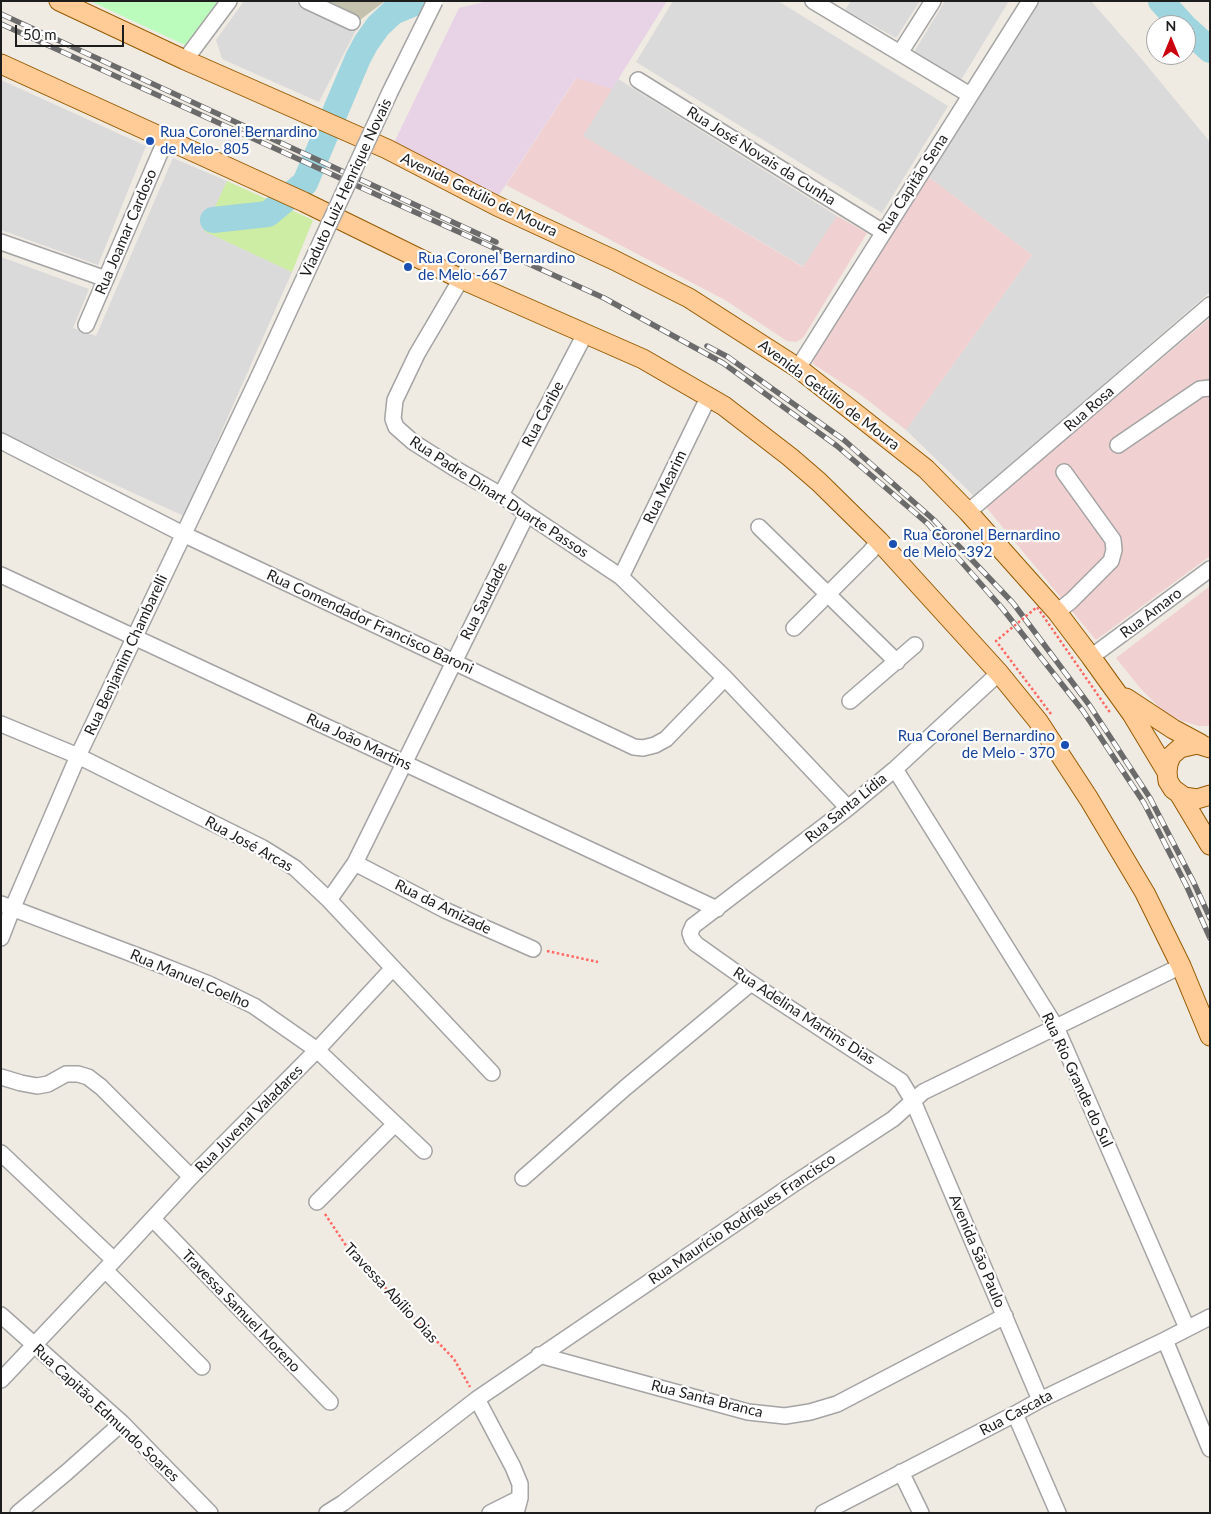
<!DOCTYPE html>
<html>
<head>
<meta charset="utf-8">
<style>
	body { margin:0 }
	#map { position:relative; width:1211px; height:1514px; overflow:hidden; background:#efeae2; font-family:Lato,sans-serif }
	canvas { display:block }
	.frame { position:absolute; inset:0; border:2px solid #1d1d1d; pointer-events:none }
	.north { position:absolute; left:1146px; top:15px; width:50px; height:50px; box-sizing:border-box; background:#fff; border:1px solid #a5a5a5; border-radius:50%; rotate:0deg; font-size:14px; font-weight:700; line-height:20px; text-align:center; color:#1d1d1d }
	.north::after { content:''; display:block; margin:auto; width:18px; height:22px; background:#ca000e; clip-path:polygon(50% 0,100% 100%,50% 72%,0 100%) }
	.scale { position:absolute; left:15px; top:25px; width:109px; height:22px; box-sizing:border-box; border:2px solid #1d1d1d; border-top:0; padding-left:6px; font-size:15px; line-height:18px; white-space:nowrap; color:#1d1d1d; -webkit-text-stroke:4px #fff; paint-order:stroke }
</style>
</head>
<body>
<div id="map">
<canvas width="1211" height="1514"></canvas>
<div class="frame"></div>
<div class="north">N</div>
<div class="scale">50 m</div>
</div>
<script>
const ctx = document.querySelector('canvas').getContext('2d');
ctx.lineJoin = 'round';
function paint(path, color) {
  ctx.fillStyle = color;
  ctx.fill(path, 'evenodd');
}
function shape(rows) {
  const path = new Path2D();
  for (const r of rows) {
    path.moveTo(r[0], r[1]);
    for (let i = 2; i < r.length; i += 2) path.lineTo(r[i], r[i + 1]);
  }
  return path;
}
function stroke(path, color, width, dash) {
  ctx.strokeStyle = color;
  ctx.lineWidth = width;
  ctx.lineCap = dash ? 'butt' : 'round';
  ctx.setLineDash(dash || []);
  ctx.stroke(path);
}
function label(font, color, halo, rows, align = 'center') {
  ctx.font = font + ' Lato,sans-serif';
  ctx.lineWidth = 4.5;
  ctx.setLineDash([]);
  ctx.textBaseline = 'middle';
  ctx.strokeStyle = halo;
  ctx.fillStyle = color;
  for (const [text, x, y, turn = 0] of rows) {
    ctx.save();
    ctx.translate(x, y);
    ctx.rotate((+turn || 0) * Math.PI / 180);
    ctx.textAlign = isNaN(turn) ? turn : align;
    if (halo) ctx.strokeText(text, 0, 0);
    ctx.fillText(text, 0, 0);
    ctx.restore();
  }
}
paint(shape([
	[244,1,293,1,356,30,319,102,222,59,216,40],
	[673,1,778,1,948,106,882,213,636,62],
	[851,1,920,1,896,38,845,10],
	[945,1,1009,1,961,80,914,52],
	[1039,1,1091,1,1139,56,1210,142,1210,292,974,496,906,430,1032,255,926,175],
	[618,79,837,216,804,267,582,136],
	[1,80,146,146,98,265,1,230],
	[173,158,227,181,205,231,292,272,184,516,1,433,1,257,89,289,73,328,96,336]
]), '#dbdada');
paint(shape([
	[577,77,612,89,583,136,803,267,837,216,867,233,803,338,796,342,787,341,725,300,506,185],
	[926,175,1032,255,906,430,861,395,813,364,814,357],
	[1210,318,1210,556,1096,640,986,507],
	[1210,586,1210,726,1199,726,1182,721,1164,712,1141,689,1116,658]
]), '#f1d0d1');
paint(shape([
	[488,1,667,1,612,89,576,78,497,198,391,149,459,8]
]), '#e8d3e6');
paint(shape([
	[325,1,385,1,360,20]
]), '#c4c2ad');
paint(shape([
	[227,181,313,220,292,272,204,231]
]), '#cdeca4');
paint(shape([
	[90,1,218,1,185,45]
]), '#bbfcbc');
stroke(shape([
	[1161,1,1183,25],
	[1186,28,1210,50],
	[213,220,268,214,305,183,358,58,366,43,378,26,393,12,419,1]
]), '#9fd5df', 26);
const minor = shape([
	[307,1,352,22],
	[813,1,970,95],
	[900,53,933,1],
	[185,60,229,1],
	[638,80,883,232],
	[1,242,106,279],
	[461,279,417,354,395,400,393,419,396,427,413,442,454,468,501,495,527,514,621,577,725,678,848,808],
	[86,325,166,139],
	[798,368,1030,1],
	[1,441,183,534,634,747,643,748,655,745,666,739,725,678],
	[1118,445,1200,389,1210,388],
	[501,495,585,334],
	[968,512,1210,305],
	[759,527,897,662],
	[1,575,717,909],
	[621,577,709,396],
	[1057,612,1071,601,1111,561,1114,550,1113,540,1064,472],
	[794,628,870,552,879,541],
	[1091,657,1210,569],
	[999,673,895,769,848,808,693,926,690,933,692,939,696,944,751,983,901,1081,913,1101,1040,1400],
	[850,701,915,645],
	[1,724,78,756,263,848,295,868,329,900,492,1073],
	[895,769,1056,1027,1187,1328],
	[355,863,447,911,533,949],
	[329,900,355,863,527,514],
	[1,904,151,961,209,984,254,1006,317,1050,424,1151],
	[1,938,13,907,78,756,259,376],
	[1,1077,21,1083,37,1086,48,1084,66,1074,78,1074,88,1077,101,1087,191,1177],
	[1,1153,114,1260],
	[523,1178,625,1088,751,983],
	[317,1202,395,1124],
	[153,1219,330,1402],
	[105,1270,202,1367],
	[1,1315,122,1423,210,1513],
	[1165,1340,1210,1449],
	[539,1355,748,1412,785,1416,810,1412,837,1404,1005,1316],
	[1,1380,105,1270,191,1177,317,1050,393,968],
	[477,1399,513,1467,520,1484,520,1498,516,1513],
	[1015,1414,1058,1513],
	[901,1472,921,1513],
	[18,1513,67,1472,122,1423],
	[327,1513,343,1503,477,1399,792,1185,893,1119,923,1092,1181,966],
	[490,1513,520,1498],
	[823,1513,1015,1414,1040,1400,1165,1340,1210,1317]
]);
const major = shape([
	[59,1,185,60,387,149,497,206,614,260,689,298,798,368,926,469,968,512,1057,612,1091,657,1132,714,1167,772],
	[1,64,304,202,461,279,643,359,724,406,790,457,819,482,879,541,999,673,1038,721,1089,799,1145,893,1181,966,1210,1036],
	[1126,698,1173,729,1201,744],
	[1210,748,1197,744,1180,748,1171,756,1168,764,1167,772,1168,781,1173,789,1184,797,1197,799,1210,795],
	[1180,795,1210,845]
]);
stroke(minor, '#a4a4a4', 18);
stroke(major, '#965a00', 21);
stroke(shape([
	[547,951,598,962],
	[325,1214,349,1250,454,1359,470,1387]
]), '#ff6863', 2.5, [2.5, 2.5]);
stroke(minor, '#fff', 15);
stroke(major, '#ffcb97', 19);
const rail = shape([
	[1,14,496,242],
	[1,24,604,298,723,363,837,446,928,524,1002,608,1083,711,1144,803,1187,887,1210,938],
	[707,346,728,357,844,440,934,520,1013,603,1090,706,1150,798,1193,881,1210,918]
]);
stroke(rail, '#6b6b6b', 5.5);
stroke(rail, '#fff', 4, [11]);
const minorBridge = shape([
	[259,376,390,92,435,1]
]);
stroke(minorBridge, '#a4a4a4', 18, []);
stroke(shape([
	[1051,714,996,641,1037,607,1111,714]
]), '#ff6863', 2.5, [2.5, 2.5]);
stroke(minorBridge, '#fff', 15);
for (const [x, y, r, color] of [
	[150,141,5,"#1a4fb4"],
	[408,267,5,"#1a4fb4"],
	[893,544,5,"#1a4fb4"],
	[1065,745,5,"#1a4fb4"]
]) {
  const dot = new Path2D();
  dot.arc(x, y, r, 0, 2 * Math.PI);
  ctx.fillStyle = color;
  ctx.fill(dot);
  stroke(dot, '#fff', 2);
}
label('15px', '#164399', '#fff', [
	["Rua Coronel Bernardino",160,132],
	["de Melo- 805",160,149],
	["Rua Coronel Bernardino",418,258],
	["de Melo -667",418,275],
	["Rua Coronel Bernardino",903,535],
	["de Melo -392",903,552],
	["Rua Coronel Bernardino",1055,736,"right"],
	["de Melo - 370",1055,753,"right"]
], 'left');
label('15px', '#1d1d1d', '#fff', [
	["Rua José Novais da Cunha",761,156,32],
	["Rua Capitão Sena",913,184,-57],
	["Viaduto Luiz Henrique Novais",346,188,-65],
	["Avenida Getúlio de Moura",479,195,26],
	["Rua Joamar Cardoso",126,232,-67],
	["Avenida Getúlio de Moura",829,395,37],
	["Rua Rosa",1089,409,-41],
	["Rua Caribe",543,414,-62],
	["Rua Mearim",665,487,-64],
	["Rua Padre Dinart Duarte Passos",499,497,33],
	["Rua Saudade",484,601,-63],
	["Rua Amaro",1151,613,-37],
	["Rua Comendador Francisco Baroni",370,622,25],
	["Rua Benjamim Chambarelli",126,655,-65],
	["Rua João Martins",359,742,25],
	["Rua Santa Lídia",846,808,-39],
	["Rua José Arcas",249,844,29],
	["Rua da Amizade",443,907,26],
	["Rua Manuel Coelho",190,979,23],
	["Rua Adelina Martins Dias",804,1016,33],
	["Rua Rio Grande do Sul",1077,1080,65],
	["Rua Juvenal Valadares",249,1119,-45],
	["Rua Maurício Rodrigues Francisco",742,1219,-34],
	["Avenida São Paulo",977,1251,67],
	["Travessa Abílio Dias",391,1293,47],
	["Travessa Samuel Moreno",241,1311,46],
	["Rua Santa Branca",707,1399,14],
	["Rua Capitão Edmundo Soares",106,1413,43],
	["Rua Cascata",1016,1413,-28]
]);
</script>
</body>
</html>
